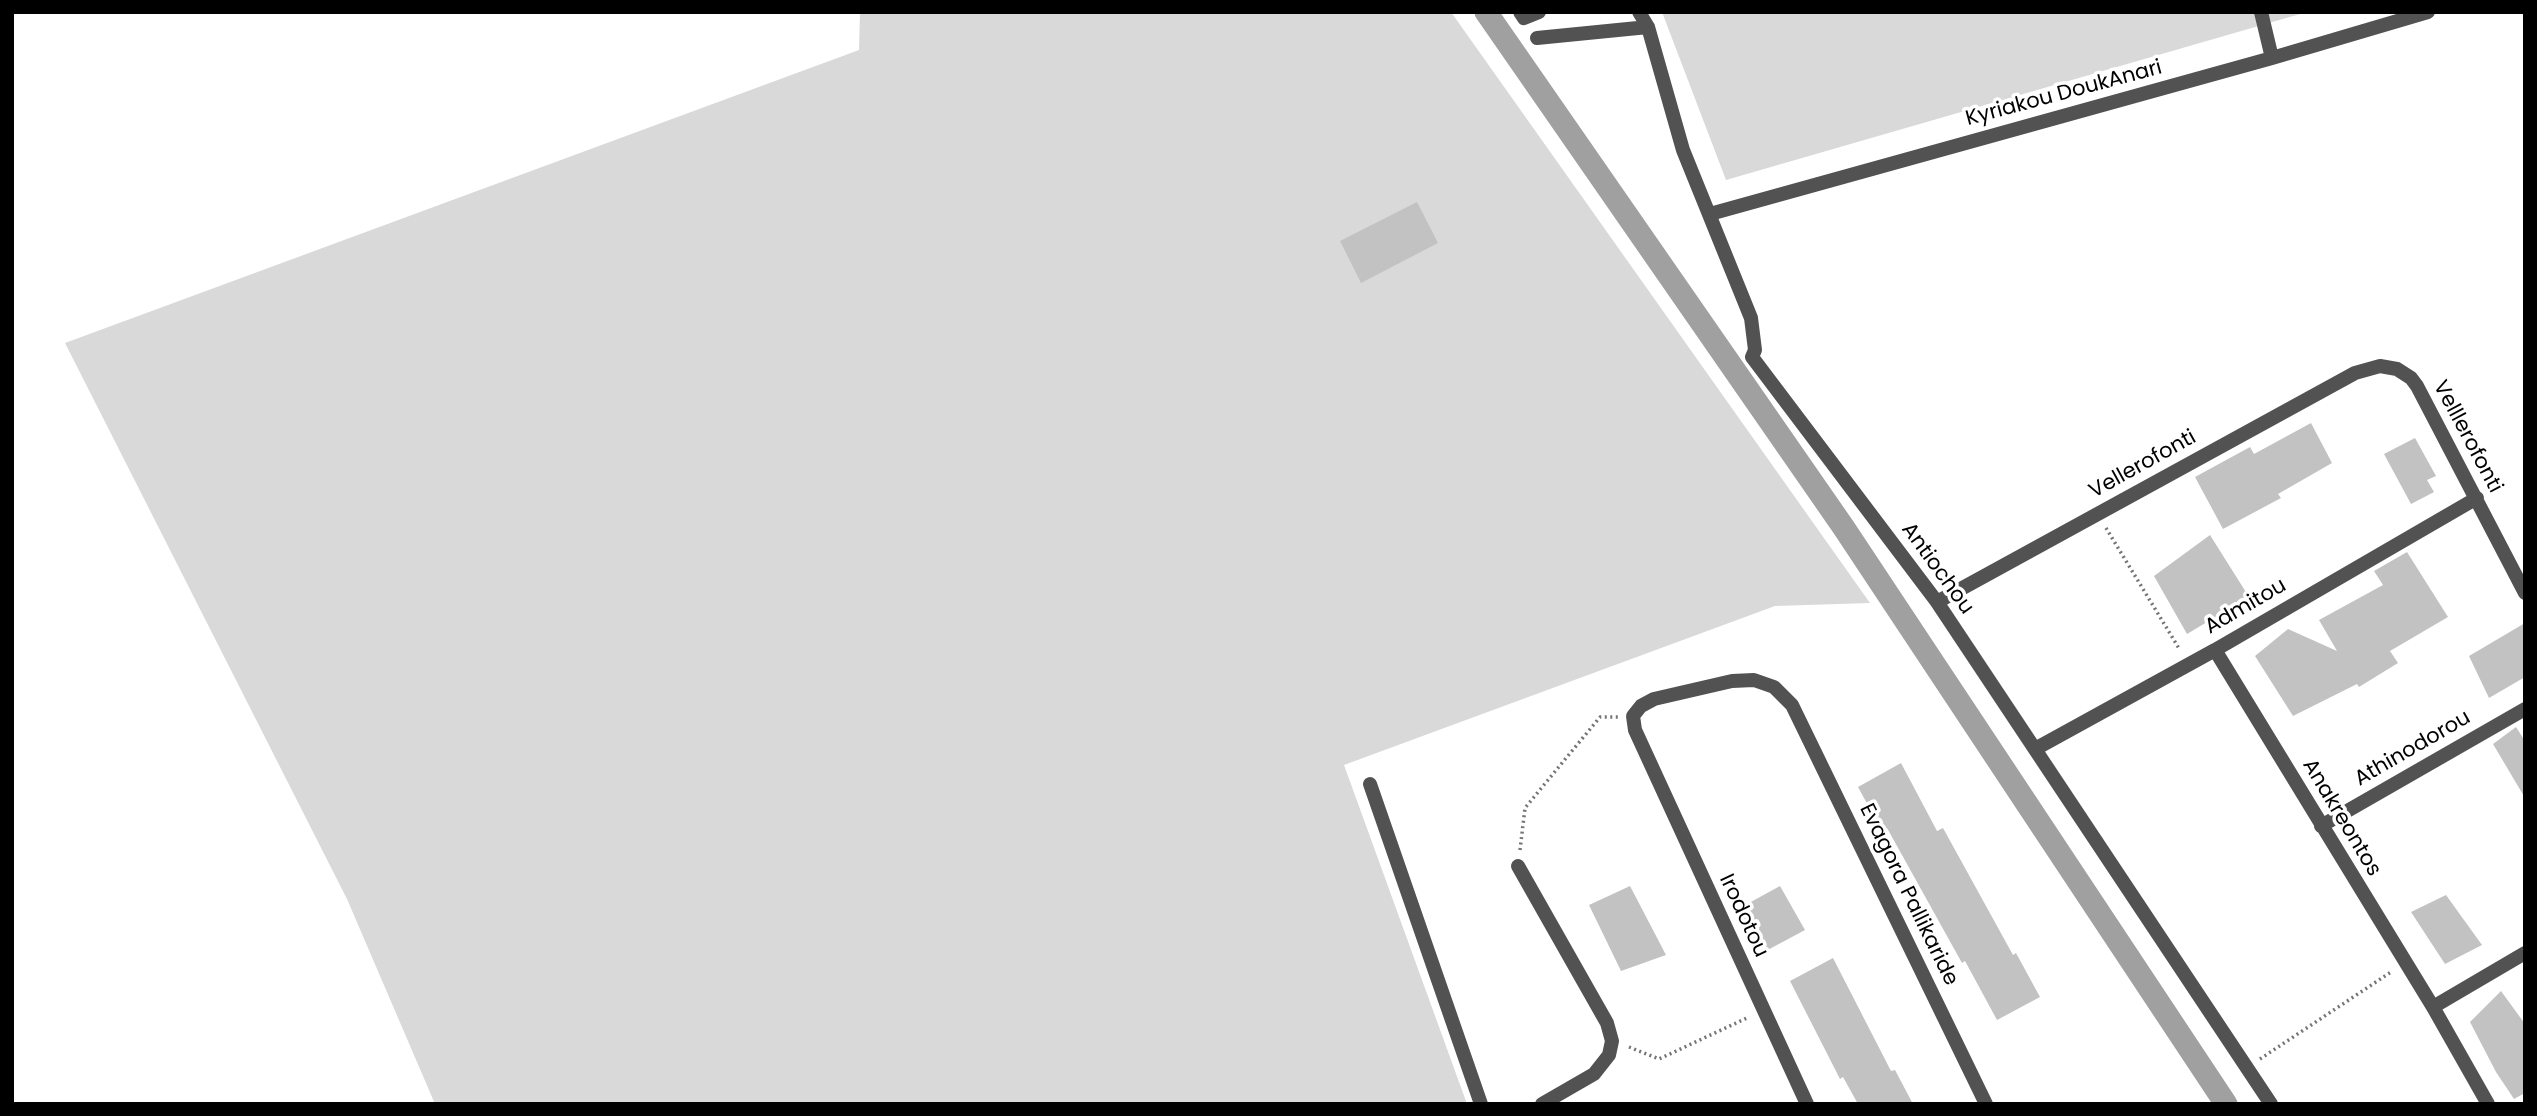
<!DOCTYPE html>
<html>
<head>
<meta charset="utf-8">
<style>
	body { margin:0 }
	#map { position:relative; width:2537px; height:1116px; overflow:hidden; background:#fff; font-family:Poppins,sans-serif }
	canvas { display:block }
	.frame { position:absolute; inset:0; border:14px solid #000; pointer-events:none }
</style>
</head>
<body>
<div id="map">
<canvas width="2537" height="1116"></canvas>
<div class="frame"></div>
</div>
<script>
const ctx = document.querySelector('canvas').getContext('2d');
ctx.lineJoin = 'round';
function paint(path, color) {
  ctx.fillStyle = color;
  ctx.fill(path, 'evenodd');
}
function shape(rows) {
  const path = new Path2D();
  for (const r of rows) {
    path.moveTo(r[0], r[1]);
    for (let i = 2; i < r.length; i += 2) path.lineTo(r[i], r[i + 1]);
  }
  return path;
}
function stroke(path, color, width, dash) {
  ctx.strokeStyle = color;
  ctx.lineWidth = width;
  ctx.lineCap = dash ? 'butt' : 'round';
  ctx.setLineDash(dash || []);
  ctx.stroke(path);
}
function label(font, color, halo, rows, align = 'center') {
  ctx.font = font + ' Poppins,sans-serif';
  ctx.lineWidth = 7;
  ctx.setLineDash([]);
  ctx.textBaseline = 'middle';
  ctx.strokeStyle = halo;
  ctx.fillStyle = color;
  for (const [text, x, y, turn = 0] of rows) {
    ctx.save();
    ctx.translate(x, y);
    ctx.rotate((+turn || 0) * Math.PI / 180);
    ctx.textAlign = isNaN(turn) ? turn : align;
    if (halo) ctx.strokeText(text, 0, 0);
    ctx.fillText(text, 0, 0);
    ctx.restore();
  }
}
paint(shape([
	[860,12,1451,12,1870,603,1775,606,1344,765,1467,1104,435,1104,347,899,65,343,859,50],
	[1662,12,2307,12,1726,180]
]), '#d9d9d9');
stroke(shape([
	[1486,12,1844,528,2226,1104]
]), '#a0a0a0', 23);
paint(shape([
	[1417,202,1438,243,1361,283,1340,241],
	[2311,423,2332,463,2278,494,2281,498,2223,529,2195,477,2250,447,2254,454],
	[2415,438,2436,476,2427,480,2434,492,2411,504,2384,454],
	[2210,535,2249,597,2187,634,2154,576],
	[2407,552,2448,617,2390,651,2398,663,2359,687,2357,684,2293,716,2255,656,2288,629,2337,651,2319,620,2383,585,2374,571],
	[2525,623,2525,677,2489,698,2469,656],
	[2516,727,2525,741,2525,798,2493,744],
	[1901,763,1937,831,1943,828,2013,955,2016,953,2040,997,1997,1020,1965,961,1962,963,1887,828,1882,831,1858,787],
	[1630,886,1666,955,1621,971,1589,905],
	[1780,886,1805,930,1762,953,1738,909],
	[2446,895,2482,945,2445,964,2411,912],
	[1833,958,1891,1071,1895,1070,1913,1104,1858,1104,1843,1077,1840,1079,1790,981],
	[2501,991,2525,1024,2525,1093,2514,1099,2496,1072,2470,1022]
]), '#c2c2c2');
stroke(shape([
	[2106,528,2180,650],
	[1520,850,1525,808,1600,717,1618,717],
	[1629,1047,1659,1059,1749,1017],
	[2260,1059,2391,972]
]), '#747474', 3.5, [2, 3.5]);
stroke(shape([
	[1520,12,1524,18,1539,12],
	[1639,12,1648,27,1683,150,1751,318,1755,350,1752,357,1937,602,2271,1104],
	[2261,12,2272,58],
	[1537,38,1648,27],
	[1710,214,2272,58,2428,12],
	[1937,602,2355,373,2380,366,2397,369,2411,378,2417,386,2525,593],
	[2215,650,2433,1007,2488,1104],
	[2035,749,2215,650,2477,498],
	[1370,784,1481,1104],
	[2321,826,2525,709],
	[1518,866,1607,1023,1612,1041,1609,1055,1594,1074,1542,1104],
	[2433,1007,2525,953],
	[1807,1104,1635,730,1633,716,1641,706,1654,699,1732,681,1754,680,1774,687,1792,705,1986,1104]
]), '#525252', 14);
label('21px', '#000', '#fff', [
	["Kyriakou DoukAnari",2064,94,-15],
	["Velllerofonti",2467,437,62],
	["Vellerofonti",2143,465,-29],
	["Antiochou",1937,569,54],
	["Admitou",2246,607,-30],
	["Athinodorou",2413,749,-30],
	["Anakreontos",2341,818,59],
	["Evagora Pallikaride",1908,895,64],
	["Irodotou",1743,916,65]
]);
</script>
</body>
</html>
